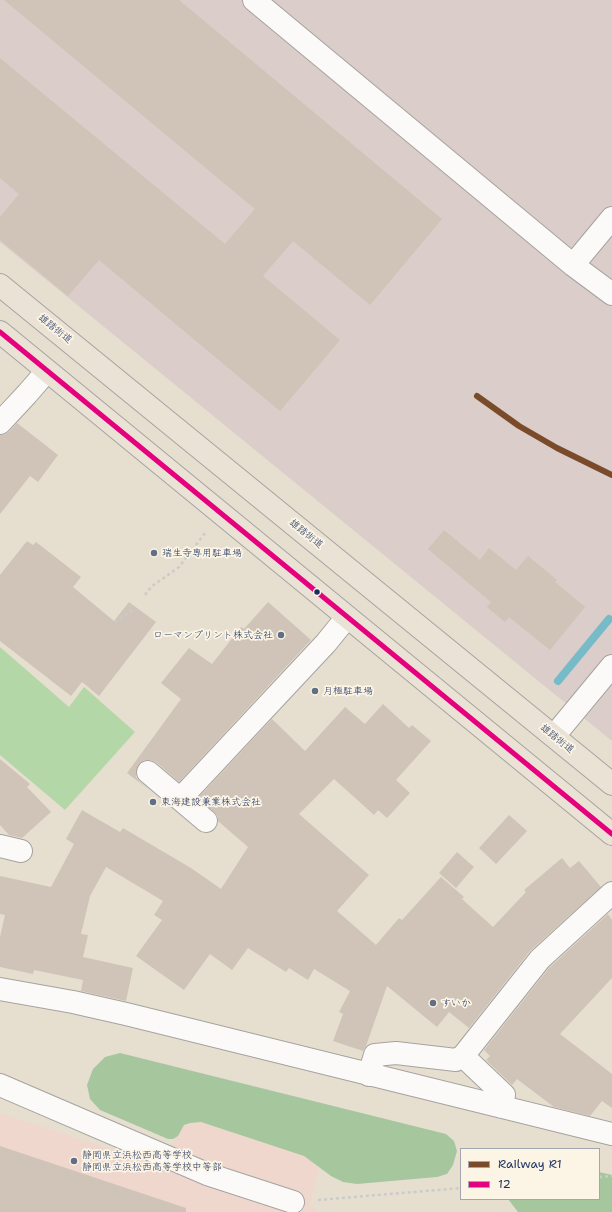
<!DOCTYPE html>
<html>
<head>
<meta charset="utf-8">
<style>
	body { margin:0 }
	#map { position:relative; width:612px; height:1212px; overflow:hidden; background:#e6dfcf; font-family:"Shantell Sans",sans-serif }
	canvas { display:block }
	.legend { position:absolute; left:460px; top:1148px; width:140px; height:52px; box-sizing:border-box; background:#fcf5e5; border:1px solid #a2a6af; margin:0; padding:5px 7px; list-style:none; font-size:12px; color:#1b2f5e }
	.legend li { display:flex; align-items:center; gap:8px; height:20px }
	.legend b { width:20px; border:1px solid #a2a6af }
</style>
</head>
<body>
<div id="map">
<canvas width="612" height="1212"></canvas>
<ul class="legend">
<li><b style="height:5px;background:#7a4b2a"></b>Railway R1</li>
<li><b style="height:5px;background:#e5007d"></b>12</li>
</ul>
</div>
<script>
const ctx = document.querySelector('canvas').getContext('2d');
ctx.lineJoin = 'round';
function paint(path, color) {
  ctx.fillStyle = color;
  ctx.fill(path, 'evenodd');
}
function shape(rows) {
  const path = new Path2D();
  for (const r of rows) {
    path.moveTo(r[0], r[1]);
    for (let i = 2; i < r.length; i += 2) path.lineTo(r[i], r[i + 1]);
  }
  return path;
}
function stroke(path, color, width, dash) {
  ctx.strokeStyle = color;
  ctx.lineWidth = width;
  ctx.lineCap = dash ? 'butt' : 'round';
  ctx.setLineDash(dash || []);
  ctx.stroke(path);
}
function label(font, color, halo, rows, align = 'center') {
  ctx.font = font + ' "Shantell Sans","Klee One",sans-serif';
  ctx.lineWidth = 3.5;
  ctx.setLineDash([]);
  ctx.textBaseline = 'middle';
  ctx.strokeStyle = halo;
  ctx.fillStyle = color;
  for (const [text, x, y, turn = 0] of rows) {
    ctx.save();
    ctx.translate(x, y);
    ctx.rotate((+turn || 0) * Math.PI / 180);
    ctx.textAlign = isNaN(turn) ? turn : align;
    if (halo) ctx.strokeText(text, 0, 0);
    ctx.fillText(text, 0, 0);
    ctx.restore();
  }
}
paint(shape([
	[0,1113,163,1166,180,1129,184,1125,190,1123,201,1122,304,1156,319,1167,309,1206,319,1212,0,1212]
]), '#efd7ce');
paint(shape([
	[0,0,612,0,612,741,0,242]
]), '#dbcdc9');
paint(shape([
	[0,647,69,707,84,687,135,732,65,810,0,755]
]), '#b4d7a8');
paint(shape([
	[120,1053,446,1134,454,1141,457,1151,453,1165,447,1174,437,1177,357,1184,343,1182,331,1176,304,1156,201,1122,190,1123,184,1125,178,1136,173,1139,168,1139,100,1110,90,1099,87,1085,93,1069,105,1057],
	[599,1172,612,1175,612,1212,518,1212,508,1199,599,1199]
]), '#a6c69e');
stroke(shape([
	[558,681,609,619]
]), '#77bbc9', 8);
paint(shape([
	[4,0,179,0,442,219,370,305,293,241,263,276,340,340,280,411,99,260,68,296,0,240,0,217,19,194,0,178,0,58,225,244,255,209],
	[17,423,58,455,38,482,30,476,0,514,0,435,4,435,9,432],
	[444,530,480,560,489,548,516,570,528,556,557,580,555,582,585,607,550,650,509,617,505,622,487,607,491,602,428,549],
	[27,541,33,545,36,542,81,577,73,587,114,621,129,602,156,622,99,696,82,682,71,696,0,641,0,575],
	[268,602,311,640,179,782,156,762,151,760,144,760,139,764,136,770,136,777,140,782,152,792,127,773,181,699,161,683,189,648,212,664,241,627,244,629],
	[383,704,409,728,412,725,431,741,396,780,410,793,387,818,378,810,374,815,334,779,299,814,369,875,337,911,376,945,399,918,402,920,441,877,464,897,462,899,493,927,526,892,524,890,562,858,570,868,579,861,601,887,530,951,469,1028,449,1012,437,1027,387,986,366,1046,363,1051,333,1041,343,1014,339,1012,350,991,314,969,308,980,289,968,286,972,248,948,232,970,210,954,184,990,136,956,162,920,154,915,163,901,106,867,90,896,81,934,88,935,83,957,133,968,126,1001,81,991,83,980,34,970,33,974,0,967,0,937,5,915,0,914,0,876,51,887,74,844,66,839,82,810,120,832,123,828,191,868,221,889,248,847,218,821,218,816,214,812,198,798,272,719,305,751,345,707,365,724],
	[0,759,30,784,27,787,51,812,22,838,9,835,0,825],
	[509,815,527,831,496,864,479,848],
	[457,852,474,867,456,888,439,873],
	[608,914,612,920,612,978,560,1034,612,1074,612,1108,602,1101,590,1116,554,1107,517,1079,512,1085,486,1060,490,1056,484,1050,549,968],
	[0,1146,186,1208,186,1212,0,1212]
]), '#cfc4b7');
const minor = shape([
	[254,0,573,265,612,294],
	[573,265,612,218],
	[0,423,27,394,47,371],
	[554,736,612,666],
	[148,772,206,821],
	[180,799,326,643,347,617],
	[0,846,21,851],
	[0,989,73,1002,126,1014,612,1134],
	[463,1056,504,1095,502,1107],
	[369,1075,375,1055,396,1053,456,1060,463,1056,540,959,612,893],
	[0,1085,207,1174,293,1202]
]);
const major = shape([
	[0,285,612,784],
	[0,332,612,834]
]);
stroke(minor, '#a5a3a0', 24);
stroke(major, '#a5a3a0', 24);
stroke(shape([
	[145,595,151,587,179,567,205,533],
	[115,622,134,609],
	[599,1177,612,1176],
	[318,1200,461,1188]
]), '#cbcbca', 2.5, [3, 3]);
stroke(minor, '#fbfaf8', 22);
stroke(major, '#e9e2d5', 22);
stroke(shape([
	[0,332,612,834]
]), '#e5007d', 5);
stroke(shape([
	[477,396,519,426,557,448,612,475]
]), '#7a4b2a', 6);
for (const [x, y, r, color] of [
	[154,553,4,"#626d86"],
	[317,592,3.5,"#1b2f5e"],
	[281,635,4,"#626d86"],
	[315,691,4,"#626d86"],
	[153,802,4,"#626d86"],
	[433,1003,4,"#626d86"],
	[74,1161,4,"#626d86"]
]) {
  const dot = new Path2D();
  dot.arc(x, y, r, 0, 2 * Math.PI);
  ctx.fillStyle = color;
  ctx.fill(dot);
  stroke(dot, '#fcf5e5', 1.5);
}
label('10px', '#1b2f5e', '#fcf5e5', [
	["雄踏街道",55,329,39],
	["雄踏街道",306,534,39],
	["雄踏街道",557,739,39]
]);
label('10px', '#1b2f5e', '#fcf5e5', [
	["瑞生寺専用駐車場",162,553],
	["ローマンプリント株式会社",273,635,"right"],
	["月極駐車場",323,691],
	["東海建設兼業株式会社",161,802],
	["すいか",441,1003],
	["静岡県立浜松西高等学校",82,1155],
	["静岡県立浜松西高等学校中等部",82,1167]
], 'left');
</script>
</body>
</html>
